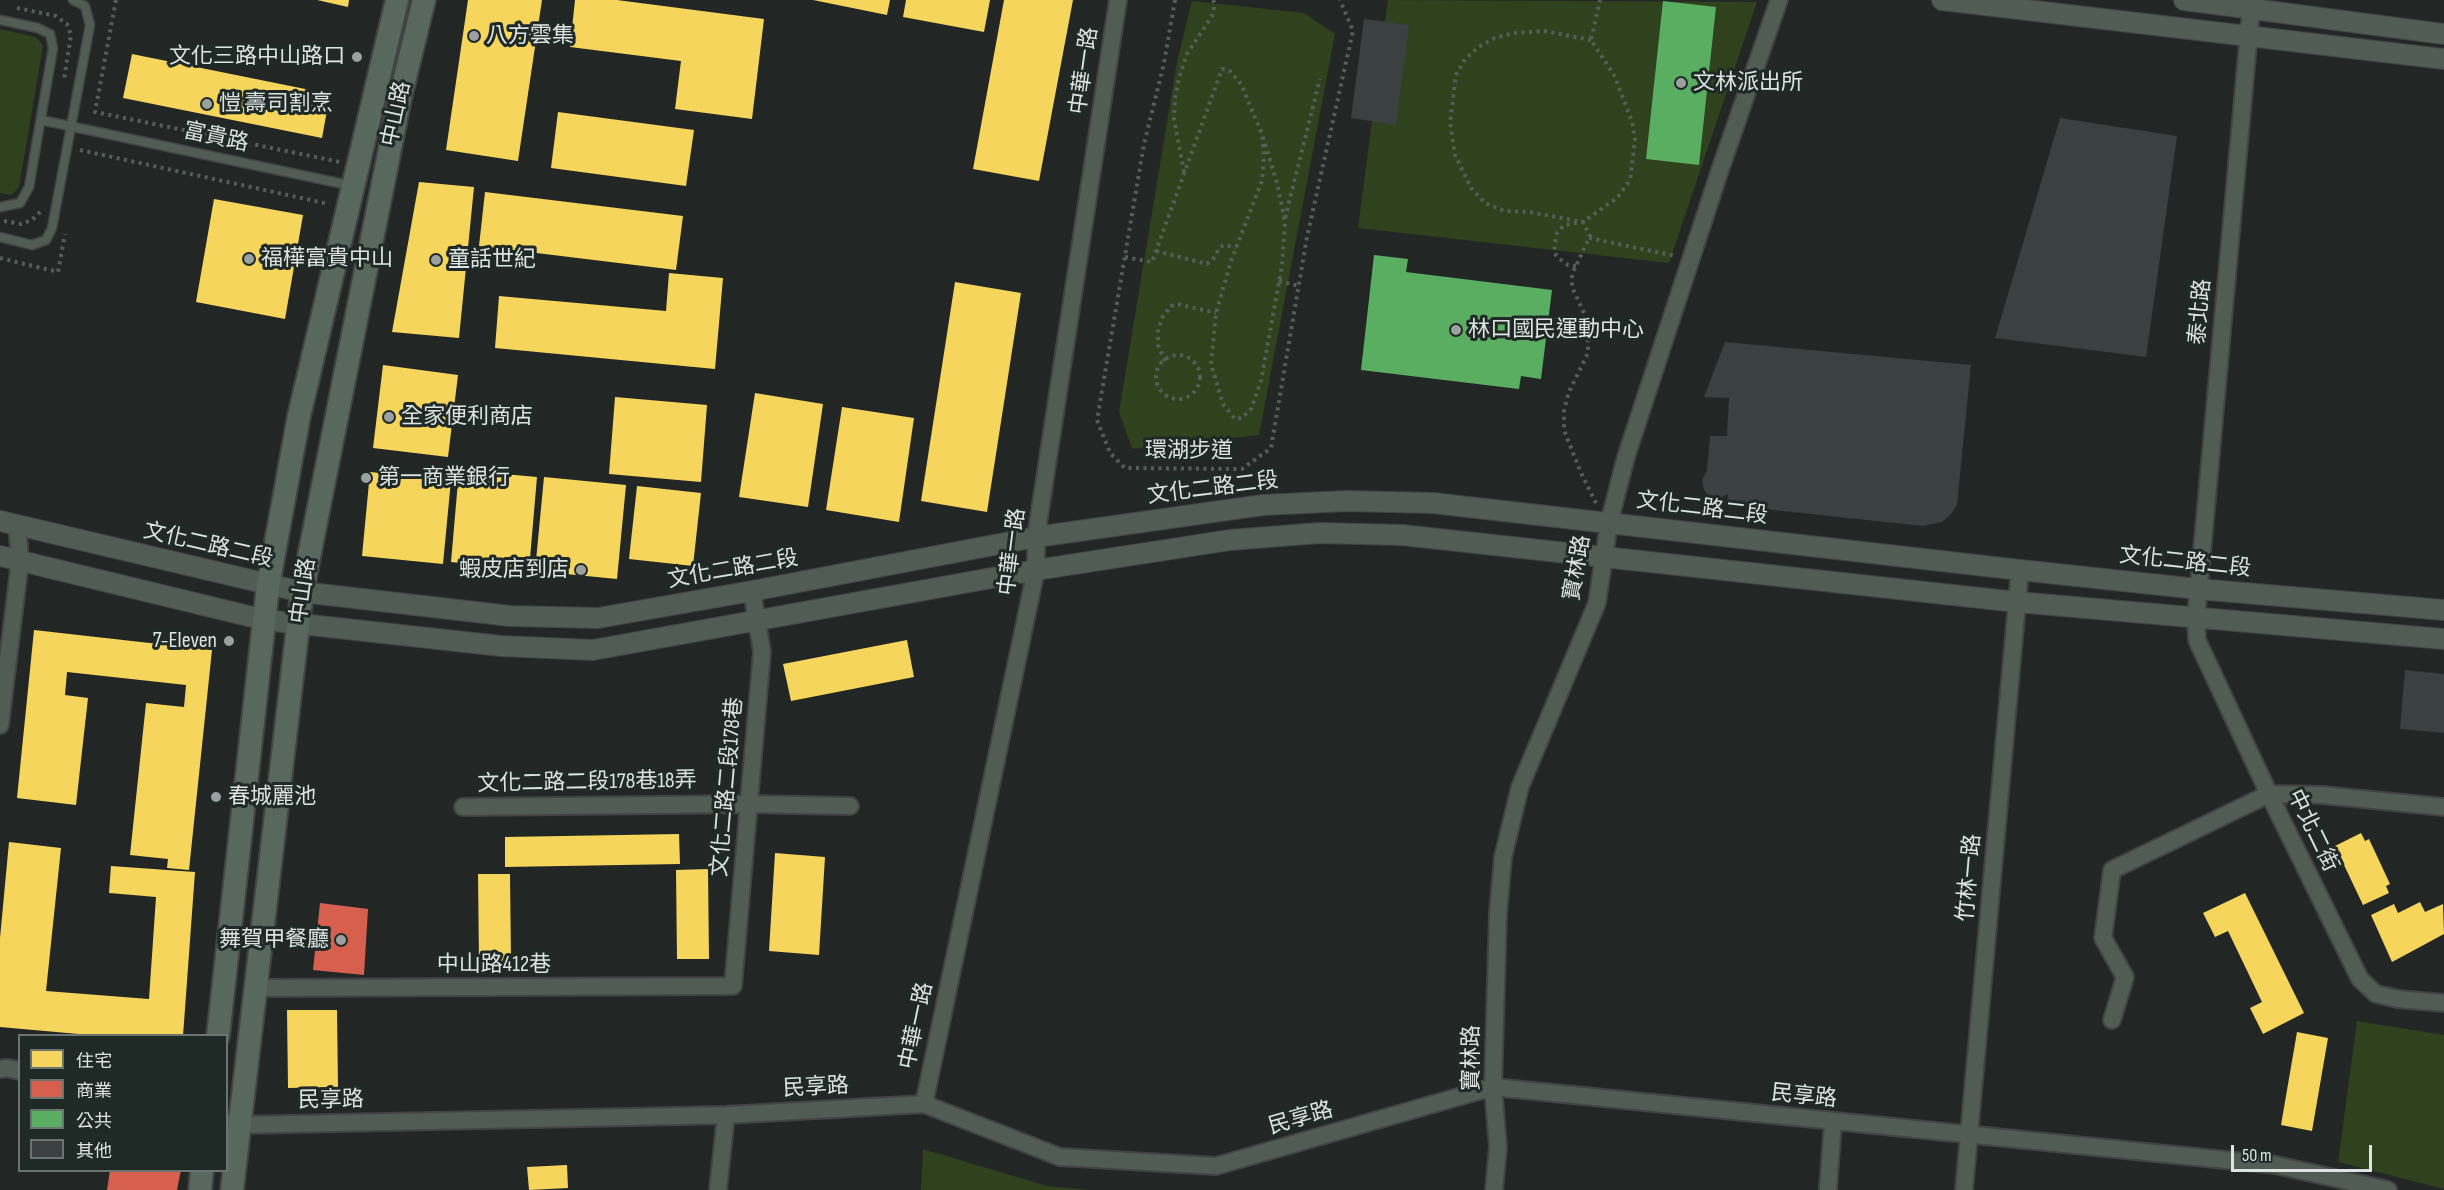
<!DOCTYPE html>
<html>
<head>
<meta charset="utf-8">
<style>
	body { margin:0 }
	#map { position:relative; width:2444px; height:1190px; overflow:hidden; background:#222726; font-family:"Sofia Sans Condensed","Noto Sans TC",sans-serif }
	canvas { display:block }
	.legend { position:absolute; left:18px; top:1034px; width:210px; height:138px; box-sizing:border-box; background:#1f2a27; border:2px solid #6b7471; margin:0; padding:8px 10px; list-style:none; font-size:18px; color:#dce3e1 }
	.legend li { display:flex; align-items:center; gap:12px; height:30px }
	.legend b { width:30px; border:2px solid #6b7471 }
	.scale { position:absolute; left:2231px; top:1145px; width:141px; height:27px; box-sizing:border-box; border:3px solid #dce3e1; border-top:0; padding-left:8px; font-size:18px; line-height:21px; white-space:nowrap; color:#dce3e1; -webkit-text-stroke:4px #1f2a27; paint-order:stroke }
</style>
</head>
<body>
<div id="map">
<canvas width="2444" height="1190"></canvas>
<ul class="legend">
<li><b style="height:16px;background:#f6d55c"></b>住宅</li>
<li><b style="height:16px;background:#d6604d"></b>商業</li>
<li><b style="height:16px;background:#5aae61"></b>公共</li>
<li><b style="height:16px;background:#3b4040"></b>其他</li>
</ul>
<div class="scale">50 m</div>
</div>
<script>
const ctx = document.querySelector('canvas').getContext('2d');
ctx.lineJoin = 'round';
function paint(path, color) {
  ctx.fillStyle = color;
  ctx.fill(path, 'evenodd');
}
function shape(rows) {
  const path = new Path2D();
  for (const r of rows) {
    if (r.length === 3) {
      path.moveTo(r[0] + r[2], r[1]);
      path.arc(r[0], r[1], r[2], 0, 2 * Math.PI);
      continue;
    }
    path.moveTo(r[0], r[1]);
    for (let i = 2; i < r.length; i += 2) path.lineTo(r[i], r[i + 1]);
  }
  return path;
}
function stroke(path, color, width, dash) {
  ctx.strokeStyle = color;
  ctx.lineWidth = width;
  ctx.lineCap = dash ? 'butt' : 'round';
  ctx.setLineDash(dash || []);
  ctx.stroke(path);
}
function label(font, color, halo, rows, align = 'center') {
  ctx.font = font + ' "Sofia Sans Condensed","Noto Sans TC",sans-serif';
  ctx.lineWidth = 6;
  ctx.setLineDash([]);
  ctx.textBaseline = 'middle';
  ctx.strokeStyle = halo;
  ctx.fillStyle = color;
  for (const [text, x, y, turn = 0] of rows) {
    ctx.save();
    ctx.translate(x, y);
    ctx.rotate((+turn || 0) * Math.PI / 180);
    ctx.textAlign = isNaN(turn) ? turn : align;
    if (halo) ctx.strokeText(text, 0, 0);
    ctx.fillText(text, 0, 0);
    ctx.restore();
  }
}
paint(shape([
	[1388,0,1757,2,1669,263,1358,228],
	[1192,1,1304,13,1335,34,1259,435,1132,449,1119,412,1177,62],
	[0,29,36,37,43,46,19,187,11,195,0,193],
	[2357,1021,2444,1035,2444,1189,2338,1162],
	[923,1149,1047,1186,1090,1190,921,1190]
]), '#2f411d');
paint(shape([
	[317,0,349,0,348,7],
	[468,0,542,0,518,161,446,150],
	[575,0,617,0,764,19,752,119,675,109,681,61,570,47],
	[813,0,890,0,887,15],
	[906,0,990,0,984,32,903,17],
	[1004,0,1073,0,1039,181,973,169],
	[132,54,330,94,322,138,123,98],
	[558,112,694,130,686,186,551,168],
	[419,182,474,187,459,338,392,332],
	[485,192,683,216,676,270,479,246],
	[214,199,303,215,285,319,196,302],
	[669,273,723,278,715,369,495,348,499,296,666,311],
	[955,282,1021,293,987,512,921,501],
	[383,365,458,375,448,457,373,448],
	[755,393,823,404,808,507,739,497],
	[615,397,707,405,701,482,609,474],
	[842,407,914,418,899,522,826,510],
	[459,470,537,477,529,570,451,562],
	[370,472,451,480,443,564,362,556],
	[544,477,626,485,617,579,535,571],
	[637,486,701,493,693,566,629,559],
	[34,630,212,650,189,870,167,868,168,859,130,855,146,703,184,707,186,685,67,672,65,695,88,698,76,805,17,798],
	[907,640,914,677,791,701,783,664],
	[2361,833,2365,841,2369,839,2390,884,2386,886,2389,893,2363,905,2335,846],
	[679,834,680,864,505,867,505,837],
	[9,842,61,848,46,991,149,999,156,897,109,893,111,866,195,872,183,1036,101,1036,0,1027,0,938],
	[775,853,825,857,819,955,769,951],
	[708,869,709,959,677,959,676,870],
	[478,874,510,874,511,962,479,962],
	[2245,893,2304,1013,2263,1034,2250,1008,2262,1002,2228,931,2215,937,2203,913],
	[2420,902,2425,912,2443,904,2444,934,2392,962,2371,915,2394,904,2398,913],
	[287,1010,337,1010,338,1087,288,1088],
	[2297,1032,2328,1038,2312,1131,2281,1125],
	[567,1165,568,1188,529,1190,527,1167]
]), '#f6d55c');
paint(shape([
	[320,903,368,909,364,975,313,970],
	[110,1170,181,1170,177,1190,107,1190]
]), '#d6604d');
paint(shape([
	[1663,1,1716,7,1699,165,1646,159],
	[1374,255,1408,259,1406,272,1552,290,1541,379,1521,376,1519,389,1361,370]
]), '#5aae61');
paint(shape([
	[1364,19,1409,25,1396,125,1351,118],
	[2060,118,2177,136,2146,357,1995,338],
	[1725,342,1971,365,1957,505,1951,514,1942,522,1923,526,1727,505,1728,494,1718,499,1711,498,1704,490,1702,480,1707,470,1710,436,1727,436,1729,398,1704,397],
	[2405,670,2444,674,2444,733,2400,729]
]), '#3b4040');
const service = shape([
	[0,20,38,28,50,34,53,48,29,187,20,203,0,207],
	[41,120,353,186],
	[0,237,32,245,46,240,52,228,90,25,85,6,73,0]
]);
const minor = shape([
	[2251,10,2196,618,2197,640,2269,794,2360,979,2376,994,2398,999,2444,1003],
	[0,725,20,561,17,525],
	[463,807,749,804,850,806],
	[256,988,733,986,762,652,752,591],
	[2112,1020,2125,977,2103,938,2112,870,2269,794,2322,795,2444,807],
	[0,1069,7,1068,20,1071],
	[924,1104,1036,570,1036,537,1118,0],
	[226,1122,240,1125,726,1115,924,1104,1060,1157,1216,1166,1493,1087,2276,1165,2388,1190],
	[718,1190,726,1115],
	[1494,1190,1498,1147,1493,1087,1498,913,1503,857,1520,787,1597,603,1609,523,1626,457,1721,167,1779,0],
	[1828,1190,1833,1122],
	[1964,1190,2020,570]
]);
const tertiary = shape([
	[1942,0,2444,59],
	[2184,0,2444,34],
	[0,521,302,592,510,616,598,618,752,591,1036,537,1263,505,1347,501,1433,503,2020,570,2198,589,2444,610],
	[0,556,265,620,501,646,593,650,1036,570,1230,540,1319,533,1402,535,2017,602,2444,639]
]);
const secondary = shape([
	[218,1036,268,586,299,416,397,0],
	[200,1190,202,1170],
	[232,1190,302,592,400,98,424,0]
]);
stroke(service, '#414443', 11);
stroke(minor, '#414443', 20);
stroke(tertiary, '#414443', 22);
stroke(secondary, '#414443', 26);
stroke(shape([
	[116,0,95,112,340,162],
	[1175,0,1164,63,1144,144,1097,420,1110,453,1125,468,1242,469,1271,448,1307,237,1353,31,1340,0],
	[17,8,56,16,67,24,71,35,64,79],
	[80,150,329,204],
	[1184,172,1174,119,1175,98,1179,78,1187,54,1212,16,1215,4,1213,0],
	[1285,218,1320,79],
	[4,221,21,224,32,220,42,210],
	[1589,238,1676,256],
	[1156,251,1207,264,1213,259,1220,247,1224,245,1236,247],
	[1125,257,1152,262,1222,69,1229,70,1241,84,1262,134,1264,156,1262,181,1231,261,1216,313,1211,364,1223,404,1235,419,1242,418,1251,409,1261,381,1282,266,1285,222,1277,183,1262,134],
	[0,258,58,272,65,234],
	[1576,266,1568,265,1560,259,1554,253,1555,243,1557,233,1564,225,1583,222,1530,212,1505,211,1485,203,1471,188,1455,155,1450,122,1456,75,1465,59,1480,46,1495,38,1514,33,1544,31,1591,40],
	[1279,281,1299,286],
	[1178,377,22],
	[1165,361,1158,345,1158,331,1162,318,1171,306,1177,304,1216,313],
	[1596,503,1581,473,1564,430,1564,410,1569,392,1588,353,1588,328,1584,313,1572,287,1572,274,1590,236,1583,222,1617,198,1630,180,1635,140,1632,121,1614,75,1591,40,1600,0]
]), '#555e59', 4, [3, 4.5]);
stroke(service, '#505c54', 8);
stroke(minor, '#505c54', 16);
stroke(tertiary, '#505c54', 20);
stroke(secondary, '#58685e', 22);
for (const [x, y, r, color] of [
	[474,36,6,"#9ba1a0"],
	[357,57,6,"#9ba1a0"],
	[1681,83,6,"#9ba1a0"],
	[207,104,6,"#9ba1a0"],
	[249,259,6,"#9ba1a0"],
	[436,260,6,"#9ba1a0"],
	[1456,330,6,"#9ba1a0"],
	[389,417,6,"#9ba1a0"],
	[366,478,6,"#9ba1a0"],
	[581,570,6,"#9ba1a0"],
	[229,641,6,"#9ba1a0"],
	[216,797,6,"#9ba1a0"],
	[341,940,6,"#9ba1a0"]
]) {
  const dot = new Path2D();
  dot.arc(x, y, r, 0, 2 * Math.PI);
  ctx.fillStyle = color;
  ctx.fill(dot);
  stroke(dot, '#1f2a27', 2);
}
label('22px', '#dce3e1', '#1f2a27', [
	["八方雲集",486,36],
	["文化三路中山路口",345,57,"right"],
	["文林派出所",1693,83],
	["愷 壽司割烹",219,104],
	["福樺富貴中山",261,259],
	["童話世紀",448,260],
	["林口國民運動中心",1468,330],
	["全家便利商店",401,417],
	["第一商業銀行",378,478],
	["蝦皮店到店",569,570,"right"],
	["7-Eleven",217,641,"right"],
	["春城麗池",228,797],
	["舞賀甲餐廳",329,940,"right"]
], 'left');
label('22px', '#dce3e1', '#1f2a27', [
	["中華一路",1085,71,-82],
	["中山路",397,114,-78],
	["富貴路",216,138,12],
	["泰北路",2201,312,-85],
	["環湖步道",1189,451],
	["文化二路二段",1213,489,-7],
	["文化二路二段",1702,509,7],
	["文化二路二段",208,546,13],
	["中華一路",1013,552,-83],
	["文化二路二段",2185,563,6],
	["寶林路",1578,568,-80],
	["文化二路二段",733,570,-10],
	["中山路",304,591,-82],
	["文化二路二段178巷18弄",587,783,-1],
	["文化二路二段178巷",728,787,-85],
	["中北二街",2312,831,64],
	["竹林一路",1970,878,-85],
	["中山路412巷",494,965],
	["中華一路",917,1026,-78],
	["寶林路",1472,1058,-90],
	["民享路",816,1088,-3],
	["民享路",1804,1097,6],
	["民享路",331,1101,-1],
	["民享路",1301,1119,-16]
]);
</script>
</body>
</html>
